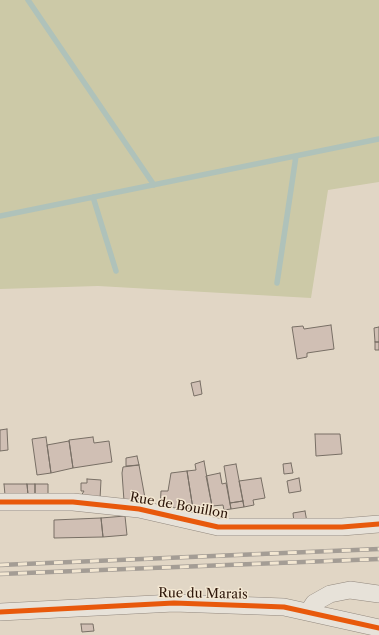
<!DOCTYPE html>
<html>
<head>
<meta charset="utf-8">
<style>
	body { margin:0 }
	canvas { display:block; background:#e1d6c5 }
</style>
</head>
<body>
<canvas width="379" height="635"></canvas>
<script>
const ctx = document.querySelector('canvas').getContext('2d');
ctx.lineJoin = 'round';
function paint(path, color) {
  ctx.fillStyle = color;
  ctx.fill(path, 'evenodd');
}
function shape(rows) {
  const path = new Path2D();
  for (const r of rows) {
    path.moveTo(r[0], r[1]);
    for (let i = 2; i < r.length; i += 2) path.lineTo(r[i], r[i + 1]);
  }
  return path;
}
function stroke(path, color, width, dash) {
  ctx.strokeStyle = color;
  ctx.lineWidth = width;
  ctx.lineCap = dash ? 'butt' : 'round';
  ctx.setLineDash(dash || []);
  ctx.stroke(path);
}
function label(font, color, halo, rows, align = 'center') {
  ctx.font = font + ' "Libre Caslon Text",serif';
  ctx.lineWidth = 3;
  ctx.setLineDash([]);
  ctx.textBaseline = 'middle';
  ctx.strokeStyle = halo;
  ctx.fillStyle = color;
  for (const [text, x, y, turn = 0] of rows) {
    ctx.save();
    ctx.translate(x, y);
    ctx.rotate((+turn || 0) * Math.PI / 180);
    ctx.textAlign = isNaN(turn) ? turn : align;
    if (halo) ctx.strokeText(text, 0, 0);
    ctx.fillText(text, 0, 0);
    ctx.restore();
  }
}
paint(shape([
	[0,0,379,0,379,182,328,190,311,298,98,286,0,289]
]), '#ccc9a7');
stroke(shape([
	[28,0,154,185],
	[93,197,116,271],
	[0,216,379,139],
	[277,283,296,156]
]), '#afc2ba', 5.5);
const building = shape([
	[331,325,334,349,307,353,307,357,297,359,292,327,303,326,304,329,331,325],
	[379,327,379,342,375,342,374,328,379,327],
	[375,342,379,342,379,350,375,350,375,342],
	[200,381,202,394,194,396,191,383,200,381],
	[7,429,8,450,0,451,0,430,7,429],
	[315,434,340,434,342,454,316,456,315,434],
	[46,437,51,473,37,475,32,439,46,437],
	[93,437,94,443,109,441,112,462,73,468,69,440,93,437],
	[69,441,73,468,51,473,47,445,69,441],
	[137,456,139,465,126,466,126,458,137,456],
	[204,461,212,506,193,509,187,471,196,470,195,464,204,461],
	[291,463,293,473,284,474,283,464,291,463],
	[236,464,243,501,230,503,224,466,236,464],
	[139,465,145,498,124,501,122,473,123,467,139,465],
	[187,471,193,509,160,507,161,491,168,491,171,473,187,471],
	[220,473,222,484,226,483,231,509,224,510,223,505,212,506,206,476,220,473],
	[261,478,265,498,253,500,254,505,244,507,239,481,261,478],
	[299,478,301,491,289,493,287,481,299,478],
	[87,479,101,480,100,499,81,496,84,491,81,491,81,483,87,483,87,479],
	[4,484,27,484,28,495,5,495,4,484],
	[27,484,35,484,35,495,28,495,27,484],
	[35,484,48,484,48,496,35,495,35,484],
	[243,501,244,507,231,509,230,503,243,501],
	[305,511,307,522,294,523,293,513,305,511],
	[125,516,127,535,103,537,101,518,125,516],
	[101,518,103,537,54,538,54,520,101,518],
	[81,624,93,624,94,631,82,632,81,624]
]);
paint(building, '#d0bfb4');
stroke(building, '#786f65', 1);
const street = shape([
	[0,502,73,502,139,509,218,527,342,527,379,524],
	[0,612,174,603,258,606,284,607,379,628],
	[308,612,314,603,330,594,350,590,379,594]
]);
stroke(street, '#92887e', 18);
stroke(street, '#e7e2d9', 17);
const rail = shape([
	[0,565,379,549],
	[0,574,379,559]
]);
stroke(rail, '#a49d95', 4.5);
stroke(rail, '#f3e7d2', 3, [9]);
stroke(shape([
	[0,502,73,502,139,509,218,527,342,527,379,524],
	[0,612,174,603,258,606,284,607,379,628]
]), '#e8590c', 5);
label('13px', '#2e170a', '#f3e7d2', [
	["Rue de Bouillon",179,506,10],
	["Rue du Marais",203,594,1]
]);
</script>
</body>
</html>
